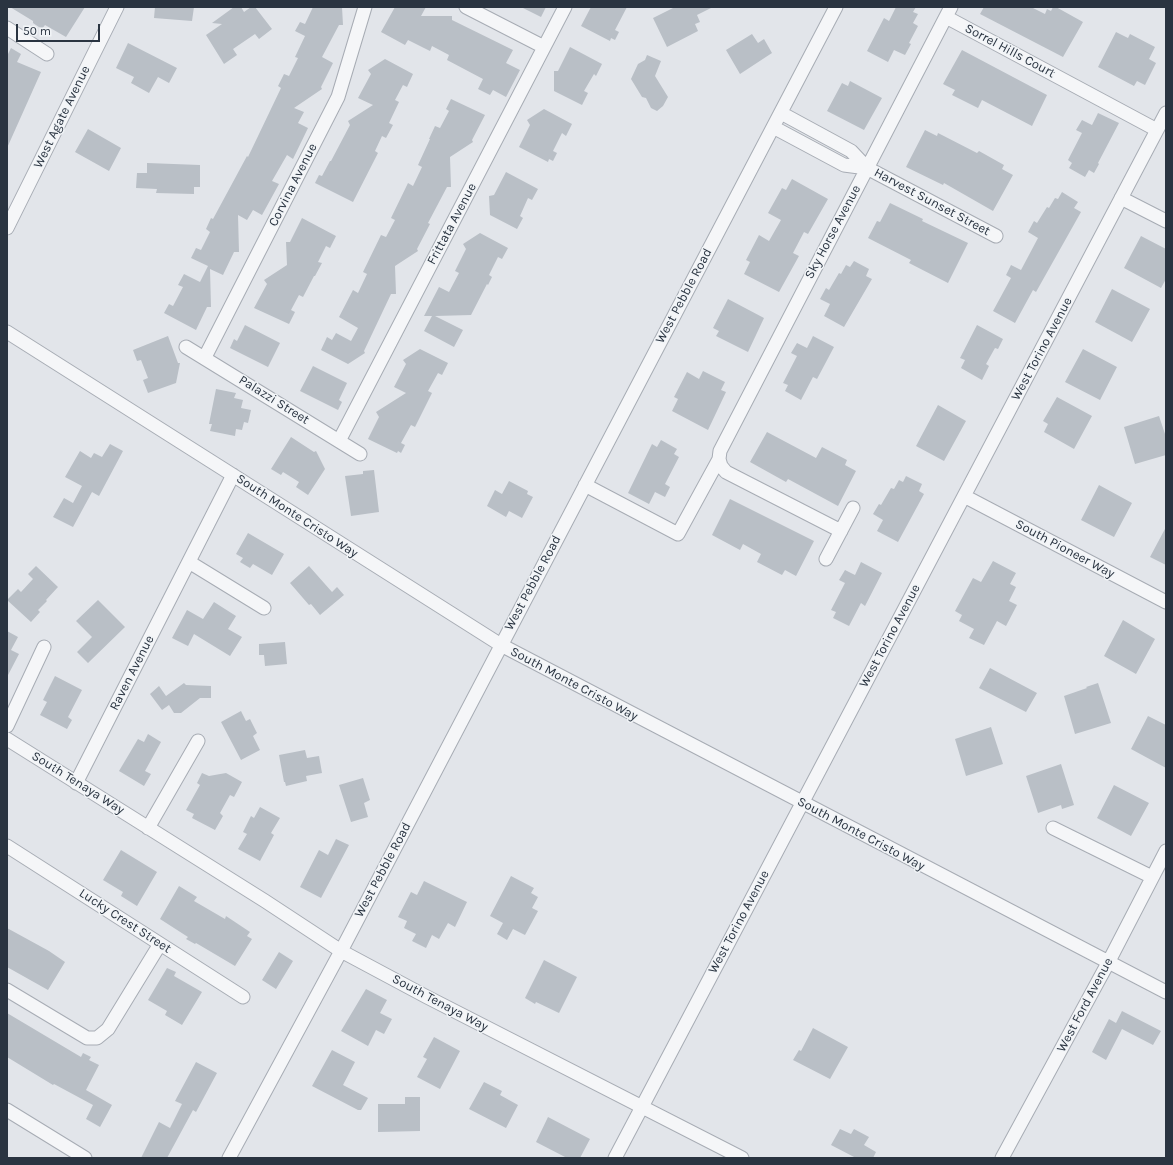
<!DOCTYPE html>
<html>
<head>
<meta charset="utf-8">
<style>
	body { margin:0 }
	#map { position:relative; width:1173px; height:1165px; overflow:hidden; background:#e2e5ea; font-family:Karla,sans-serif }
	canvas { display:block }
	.frame { position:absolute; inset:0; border:8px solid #2a3441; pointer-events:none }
	.scale { position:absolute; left:16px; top:24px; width:84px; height:18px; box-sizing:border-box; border:2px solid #2a3441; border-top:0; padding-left:5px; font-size:12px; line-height:14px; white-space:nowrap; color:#2a3441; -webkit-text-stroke:3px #f1f4f7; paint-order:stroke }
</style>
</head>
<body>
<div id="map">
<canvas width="1173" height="1165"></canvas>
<div class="frame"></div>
<div class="scale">50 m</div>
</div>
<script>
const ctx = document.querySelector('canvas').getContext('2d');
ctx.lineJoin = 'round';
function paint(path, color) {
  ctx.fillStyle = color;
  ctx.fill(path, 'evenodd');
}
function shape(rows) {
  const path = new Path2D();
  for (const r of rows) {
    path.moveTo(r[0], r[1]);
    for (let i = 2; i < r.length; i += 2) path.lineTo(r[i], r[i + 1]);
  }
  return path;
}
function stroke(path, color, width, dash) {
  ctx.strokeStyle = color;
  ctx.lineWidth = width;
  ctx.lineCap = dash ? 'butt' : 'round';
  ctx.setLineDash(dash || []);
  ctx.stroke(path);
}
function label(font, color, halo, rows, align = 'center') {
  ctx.font = font + ' Karla,sans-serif';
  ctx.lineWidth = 3;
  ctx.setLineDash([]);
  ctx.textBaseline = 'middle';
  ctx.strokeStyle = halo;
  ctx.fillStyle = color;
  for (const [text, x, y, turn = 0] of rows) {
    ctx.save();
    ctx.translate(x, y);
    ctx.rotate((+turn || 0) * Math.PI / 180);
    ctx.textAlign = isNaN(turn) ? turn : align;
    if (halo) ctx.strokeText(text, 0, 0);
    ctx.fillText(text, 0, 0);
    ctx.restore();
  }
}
paint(shape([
	[10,7,85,7,66,37,45,25,42,29,33,23,33,21],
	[155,7,194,7,192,21,154,18],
	[234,7,241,7,244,12,251,7,255,7,272,29,259,39,255,34,233,49,237,55,224,64,206,35,222,24,212,23],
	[313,7,342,7,343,25,339,25,322,57,333,63,321,87,322,89,294,108,304,112,298,123,308,128,293,159,287,155,272,181,279,184,262,215,253,210,247,220,238,215,239,252,234,252,223,275,210,269,211,307,207,307,196,330,164,313,169,304,173,306,183,287,178,285,184,274,200,282,208,266,191,258,196,248,201,250,210,232,206,229,211,218,213,219,247,156,248,157,281,88,278,86,284,74,289,76,298,58,295,57,305,36,295,31,300,22,305,24],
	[395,7,426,7,421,16,452,16,452,20,513,50,506,63,520,70,506,97,493,90,490,95,478,89,483,79,447,60,449,55,432,46,430,51,408,40,405,45,381,32],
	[521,7,546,7,541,17],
	[591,7,627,7,615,30,619,32,615,40,611,38,610,41,581,26],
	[675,7,713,7,697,15,700,22,695,24,698,31,667,47,653,18],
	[896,7,916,7,913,12,918,14,913,23,918,26,909,43,911,44,905,55,894,50,888,62,867,51,884,18,889,21],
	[984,7,1031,7,1045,14,1047,9,1051,11,1053,7,1056,7,1083,22,1063,57,980,14],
	[1116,32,1128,38,1130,34,1155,47,1149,59,1156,63,1145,85,1137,81,1134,86,1098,67],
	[752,34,758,43,764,39,772,53,740,74,726,50],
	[128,43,177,68,169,83,158,77,149,93,131,83,134,77,116,68],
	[570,47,602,64,596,76,594,74,584,91,588,93,582,105,554,91,554,71,558,71],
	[11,48,21,54,17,62,41,72,7,148,7,56],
	[962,50,1047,95,1032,126,982,100,978,108,952,95,955,90,943,84],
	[647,55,661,61,655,76,668,97,663,106,657,111,651,108,646,98,642,97,631,79,638,64,645,60],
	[385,59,413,74,407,87,403,85,395,100,399,102,389,123,393,125,386,138,382,136,375,151,378,153,353,202,315,183,319,175,322,176,330,161,331,161,350,125,348,121,373,105,358,98,371,74,368,70],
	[850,81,882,98,864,130,827,111,842,83,848,86],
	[451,99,485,115,472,140,473,142,450,157,451,187,447,187,428,223,430,224,417,249,418,251,395,266,396,294,391,294,364,351,365,353,348,364,321,350,327,337,332,340,336,333,351,341,358,328,339,317,353,290,358,293,367,274,363,272,381,235,386,237,395,220,391,218,408,183,413,186,422,167,418,165,430,139,429,139,435,126,440,128,449,111,446,109],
	[544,109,572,124,566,136,562,133,553,151,557,153,553,161,549,159,548,162,519,147,530,125,527,120],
	[1098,113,1119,123,1098,163,1099,164,1094,173,1089,170,1085,177,1069,168,1072,163,1068,160,1082,133,1076,130,1082,120,1092,125],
	[88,129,121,148,109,171,75,152],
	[925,130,937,136,938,133,977,153,979,151,1004,165,1002,169,1013,175,993,211,944,183,943,185,906,167],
	[147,163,200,165,200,187,194,187,194,194,156,193,157,189,136,188,137,173,147,173],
	[506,172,538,189,532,200,528,198,520,216,523,218,517,229,490,215,489,196,494,195],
	[792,179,828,199,808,234,804,232,793,253,799,256,779,292,744,274,750,262,746,260,759,235,769,241,781,220,768,213,782,188,786,190],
	[1062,192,1078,202,1074,208,1081,212,1036,292,1033,290,1015,323,993,311,1011,278,1006,275,1011,265,1021,270,1038,238,1028,232,1034,221,1037,223,1047,207,1049,208,1055,198,1058,199],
	[890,203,923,219,922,221,968,243,948,283,909,263,911,260,868,238,877,221,880,222],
	[302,218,336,236,330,248,326,246,318,262,322,263,315,276,314,276,303,297,299,295,291,310,295,312,289,324,254,308,267,284,264,280,287,265,286,242,290,242],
	[480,233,508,248,502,259,498,257,489,275,492,277,488,285,487,284,471,315,435,316,463,330,454,347,424,331,432,316,424,316,439,287,449,292,459,273,455,271,466,249,463,244],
	[1141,236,1166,249,1166,279,1161,288,1124,268],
	[854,261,869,269,866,276,872,279,844,327,824,316,830,304,820,299,826,288,829,290,839,273,841,274,846,265,850,267],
	[1112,289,1150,309,1132,342,1095,322],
	[728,299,764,318,748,352,716,336,719,331,713,328],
	[245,325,280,343,268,367,230,348,234,339,237,341],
	[977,325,1003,339,998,349,995,348,986,364,989,366,982,380,961,368,965,360,960,358],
	[168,336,178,363,180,363,176,383,148,393,143,380,148,378,141,360,137,361,133,350],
	[813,336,834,347,817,379,813,377,801,400,785,391,788,385,783,383,797,356,791,353,797,343,807,348],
	[420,349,448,363,442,375,438,373,428,391,432,393,415,427,411,425,401,443,405,445,401,453,398,451,397,453,368,439,379,417,376,412,406,393,394,387,406,364,403,360],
	[1083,349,1117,367,1100,400,1065,382],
	[313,366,347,383,339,400,342,402,338,410,300,391],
	[703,371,725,382,721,390,726,392,708,430,672,411,678,399,674,397,687,372,699,379],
	[216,389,236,393,234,398,243,400,241,408,251,410,248,423,244,422,242,430,236,429,235,436,210,431,212,424,209,424],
	[1057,397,1092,416,1074,449,1044,432,1048,424,1043,421],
	[938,405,966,421,944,461,916,446],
	[1159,416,1166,437,1166,455,1135,464,1124,427],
	[767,432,816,458,822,447,847,460,845,465,856,471,838,506,788,479,786,482,750,462],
	[291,437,314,452,316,451,325,469,308,495,296,487,299,482,283,472,281,475,271,469],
	[661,440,677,449,674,454,679,457,665,484,670,487,665,497,655,492,649,504,628,493,652,444,657,447],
	[110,444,123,451,99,496,92,492,73,527,53,517,64,498,73,503,82,486,65,477,80,451,91,458,94,453,102,457],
	[374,470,379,512,351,516,345,476,363,474,363,471],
	[906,476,922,484,919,491,924,494,898,542,877,531,883,520,873,514,879,504,881,505,891,488,894,489,899,480,903,482],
	[509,481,528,491,527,494,533,497,522,518,509,511,506,517,487,506,495,490,502,494],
	[1099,485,1132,503,1114,537,1081,520],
	[730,499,814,541,796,576,785,570,782,575,757,562,761,554,743,544,740,550,712,535],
	[1166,527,1166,565,1150,557],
	[248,533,284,554,272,575,253,564,250,568,240,562,243,558,236,554],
	[993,561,1016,573,1010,584,1016,587,1009,601,1017,605,1006,626,997,621,984,645,969,638,974,629,959,621,962,615,955,611,973,578,981,582],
	[861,562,882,573,865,606,861,603,849,626,833,618,836,612,831,610,845,583,839,580,845,570,855,575],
	[36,566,58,587,46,600,47,601,38,610,40,612,31,622,7,600,18,589,21,592,33,579,28,574],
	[309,566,332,592,337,587,344,595,320,615,311,604,309,605,290,583],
	[98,600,125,627,88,663,77,652,92,637,76,621],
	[214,602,236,616,228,629,242,637,230,656,194,634,188,646,172,638,187,610,203,619],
	[1123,620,1155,639,1136,674,1104,656],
	[7,631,18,637,11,650,19,654,7,677],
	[285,642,287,664,265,666,264,655,259,655,259,644],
	[990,668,1037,693,1026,712,979,688],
	[55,676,82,690,68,717,72,720,67,729,40,715,47,702,43,700],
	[184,683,186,685,211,686,211,698,200,698,181,713,174,713,169,705,162,710,150,694,159,686,166,696],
	[1098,683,1111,723,1075,734,1064,696,1087,688,1086,687],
	[241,711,246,721,250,719,257,733,253,736,260,750,241,760,221,722],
	[1148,716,1166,725,1166,768,1131,749],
	[991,727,1003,764,966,776,955,739],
	[148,734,161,742,145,771,151,774,144,786,119,771,138,739,144,742],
	[305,750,307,758,319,756,322,773,306,776,307,781,286,786,285,782,284,782,279,755],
	[1061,764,1074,805,1062,809,1061,805,1038,813,1026,776],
	[202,773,209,776,226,773,242,782,234,797,230,795,220,813,223,816,215,830,192,818,194,814,186,810,200,785,197,783],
	[363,778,370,800,364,803,368,817,351,822,339,785],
	[1114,785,1149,803,1131,836,1097,818],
	[260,807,280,818,271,833,274,835,260,861,238,849,247,834,243,832,251,816,254,818],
	[336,839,349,845,321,898,300,887,319,850,328,855],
	[121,850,157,872,137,906,121,896,123,892,103,880],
	[511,876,534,888,531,893,538,897,532,908,538,911,525,935,513,929,507,940,497,934,503,923,490,916],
	[424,881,467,902,455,927,448,923,439,939,432,935,426,948,412,941,416,934,404,928,407,921,398,917,411,892,417,895],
	[179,886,197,897,194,901,225,919,226,916,250,932,247,936,252,939,235,966,196,943,195,944,186,939,188,937,160,919],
	[7,928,49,951,65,962,48,990,7,967],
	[279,952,293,961,276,989,262,980],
	[544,960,577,977,559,1013,536,1002,535,1004,525,998],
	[167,968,176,972,174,976,202,992,182,1025,165,1015,167,1011,148,1000],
	[366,989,387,1000,380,1013,392,1019,384,1034,376,1030,368,1046,341,1031],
	[1122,1011,1161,1031,1153,1045,1122,1029,1106,1060,1092,1052,1109,1019,1116,1023],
	[7,1013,81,1057,83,1053,91,1057,89,1060,99,1065,86,1090,112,1105,100,1127,86,1119,93,1105,54,1084,53,1085,7,1057],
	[813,1028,848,1047,830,1079,793,1060,799,1050,801,1051],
	[434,1037,460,1051,440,1089,417,1077,427,1059,423,1057],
	[332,1050,355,1062,343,1085,368,1098,361,1110,358,1110,312,1086],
	[196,1062,217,1073,196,1112,193,1110,167,1158,141,1158,159,1122,170,1128,182,1104,175,1101],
	[484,1082,502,1091,500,1095,518,1105,506,1128,469,1109],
	[405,1097,420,1097,420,1131,378,1132,378,1104,405,1104],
	[548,1117,590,1139,580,1158,567,1158,536,1142],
	[840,1129,851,1134,854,1129,869,1137,864,1145,876,1152,873,1158,856,1158,831,1145]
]), '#b9bfc6');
const minor = shape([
	[466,7,544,47],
	[946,17,1157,130],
	[7,28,47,54],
	[781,113,851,151,867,168,996,236],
	[773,127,844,165,867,168],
	[1121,198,1166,221],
	[7,228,117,7],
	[7,332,501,645,1166,992],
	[186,347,360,454],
	[205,357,338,97,365,7],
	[339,441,565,7],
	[585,485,678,534,719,459],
	[964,496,1166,602],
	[841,531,726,472,721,466,719,459,720,451,951,7],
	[826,559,853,508],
	[189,562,264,608],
	[7,726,44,647],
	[7,739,265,901,341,951,427,997,742,1158],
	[76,783,233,475],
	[148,828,198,741],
	[1053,828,1152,877],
	[7,846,243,997],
	[7,990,87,1038,97,1038,108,1029,160,944],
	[7,1110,85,1158],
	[229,1158,341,951,836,7],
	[615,1158,1166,113],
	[1002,1158,1108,963,1166,851]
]);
stroke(minor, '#a7acb4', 15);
stroke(minor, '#f5f6f8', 13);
label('13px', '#2a3441', '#f1f4f7', [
	["Sorrel Hills Court",1010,51,28],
	["West Agate Avenue",62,117,-64],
	["Corvina Avenue",293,185,-63],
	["Harvest Sunset Street",932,202,28],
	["Frittata Avenue",452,224,-62],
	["Sky Horse Avenue",833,232,-62],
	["West Pebble Road",684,296,-62],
	["West Torino Avenue",1042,349,-62],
	["Palazzi Street",274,400,32],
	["South Monte Cristo Way",297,516,33],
	["South Pioneer Way",1065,549,28],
	["West Pebble Road",533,583,-62],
	["West Torino Avenue",890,636,-62],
	["Raven Avenue",132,673,-63],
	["South Monte Cristo Way",574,684,28],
	["South Tenaya Way",78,783,32],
	["South Monte Cristo Way",861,834,28],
	["West Pebble Road",383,870,-62],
	["Lucky Crest Street",125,921,33],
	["West Torino Avenue",739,922,-62],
	["South Tenaya Way",440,1003,28],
	["West Ford Avenue",1085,1005,-62]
]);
</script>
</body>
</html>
